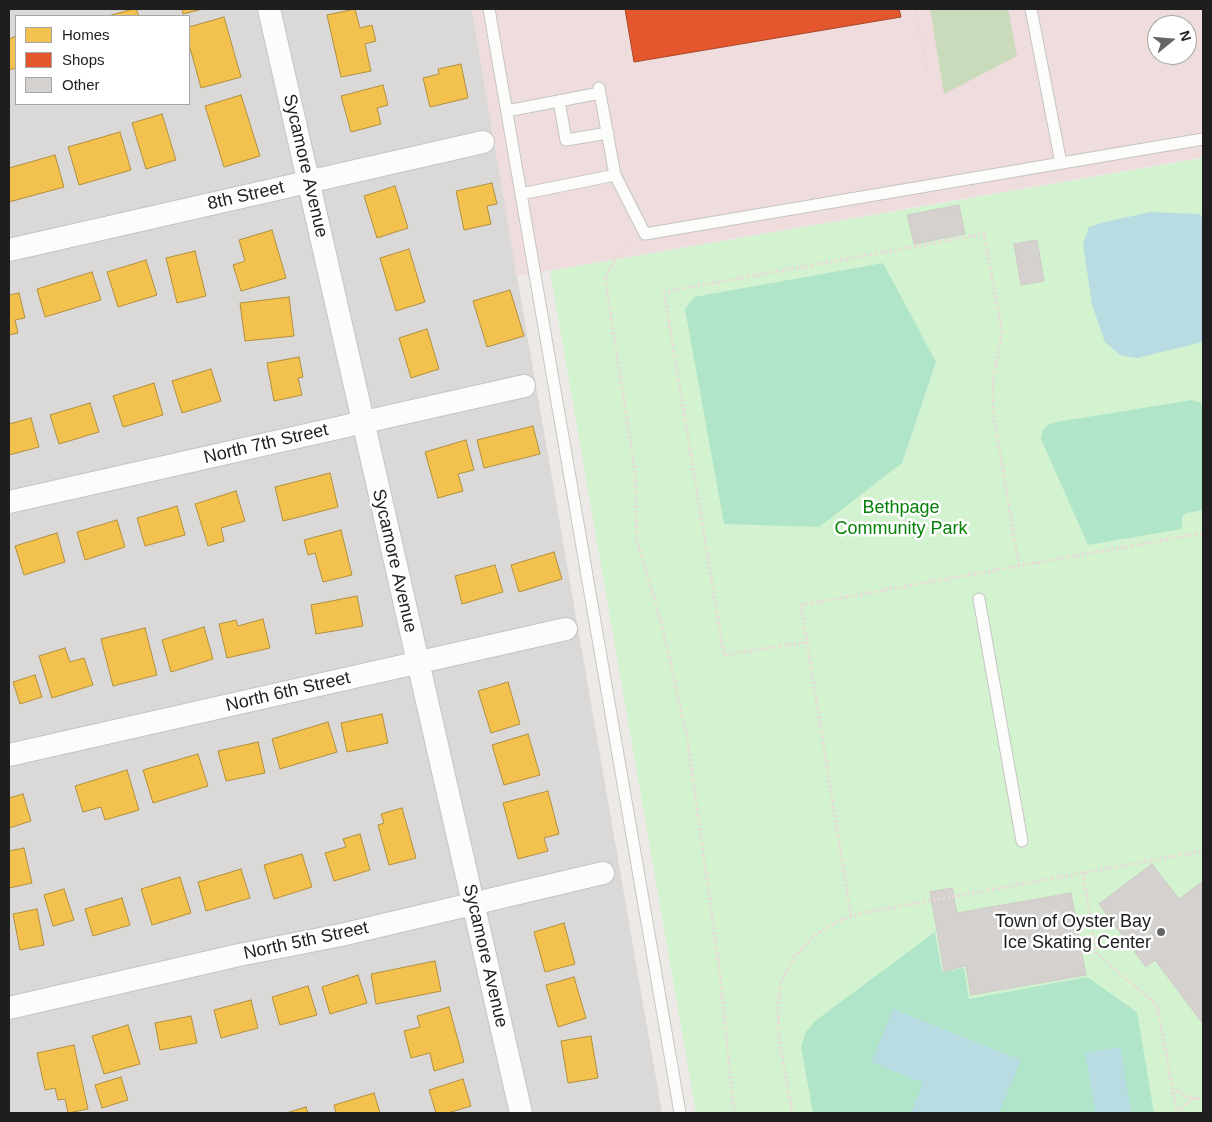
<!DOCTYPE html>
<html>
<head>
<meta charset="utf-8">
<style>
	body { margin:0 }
	#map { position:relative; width:1212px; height:1122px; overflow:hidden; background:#ece9e6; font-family:Helvetica,sans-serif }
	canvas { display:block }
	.frame { position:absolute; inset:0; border:10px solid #1e1e1e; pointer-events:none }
	.legend { position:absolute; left:15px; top:15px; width:175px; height:90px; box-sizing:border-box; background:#fff; border:1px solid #a5a5a5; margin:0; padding:6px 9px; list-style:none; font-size:15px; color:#1e1e1e }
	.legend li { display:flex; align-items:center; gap:10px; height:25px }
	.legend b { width:25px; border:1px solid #a5a5a5 }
	.north { position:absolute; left:1147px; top:15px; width:50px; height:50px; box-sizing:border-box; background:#fff; border:1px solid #a5a5a5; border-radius:50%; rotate:73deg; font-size:14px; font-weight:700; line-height:20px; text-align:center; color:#1e1e1e }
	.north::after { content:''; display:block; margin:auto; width:18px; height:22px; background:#666564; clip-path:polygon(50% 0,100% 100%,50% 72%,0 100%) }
</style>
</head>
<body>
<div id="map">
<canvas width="1212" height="1122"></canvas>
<div class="frame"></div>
<ul class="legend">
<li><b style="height:14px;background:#f2c14e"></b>Homes</li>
<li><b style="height:14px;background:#e4572e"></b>Shops</li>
<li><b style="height:14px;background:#d4d1cf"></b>Other</li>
</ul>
<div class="north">N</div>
</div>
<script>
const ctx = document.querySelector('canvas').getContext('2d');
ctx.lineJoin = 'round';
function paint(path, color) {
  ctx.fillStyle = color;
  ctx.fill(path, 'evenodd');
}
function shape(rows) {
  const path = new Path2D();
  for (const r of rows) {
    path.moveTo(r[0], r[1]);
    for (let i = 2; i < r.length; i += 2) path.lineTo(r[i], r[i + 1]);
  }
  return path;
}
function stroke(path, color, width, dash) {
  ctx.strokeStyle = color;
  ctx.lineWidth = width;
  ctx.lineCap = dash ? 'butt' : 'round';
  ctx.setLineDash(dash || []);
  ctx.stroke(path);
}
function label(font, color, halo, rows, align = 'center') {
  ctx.font = font + ' Helvetica,sans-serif';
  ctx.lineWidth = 5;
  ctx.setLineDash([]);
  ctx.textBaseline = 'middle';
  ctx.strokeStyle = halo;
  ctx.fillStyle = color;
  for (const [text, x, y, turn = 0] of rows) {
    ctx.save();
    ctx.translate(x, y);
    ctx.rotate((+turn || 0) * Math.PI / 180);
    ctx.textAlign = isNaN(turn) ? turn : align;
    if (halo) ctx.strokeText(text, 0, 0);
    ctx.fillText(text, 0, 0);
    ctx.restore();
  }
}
paint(shape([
	[9,9,472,9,517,276,662,1113,9,1113],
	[16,16,189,16,189,104,16,104]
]), '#dbd9d8');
paint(shape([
	[472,9,1203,9,1203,157,517,276],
	[1157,25,1187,25,1187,55,1157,55]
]), '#efdcdc');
paint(shape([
	[930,9,1008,9,1017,56,944,94]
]), '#c9dbba');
paint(shape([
	[1203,158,1203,1113,696,1113,550,271]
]), '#d3f3d0');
paint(shape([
	[883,263,936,362,902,463,819,527,724,524,685,309,694,297],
	[1192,400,1203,404,1203,510,1187,513,1182,517,1182,529,1088,545,1041,439,1043,430,1048,425,1057,422],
	[935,932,942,972,964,968,969,999,1087,977,1137,1012,1154,1113,813,1113,801,1047,806,1032,815,1021]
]), '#b0e5ca');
paint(shape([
	[1151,212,1200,214,1203,219,1203,342,1137,358,1120,355,1105,342,1092,305,1083,244,1089,227,1105,222],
	[893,1009,1021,1060,999,1113,911,1113,923,1083,871,1062],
	[1120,1047,1131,1112,1096,1113,1085,1053]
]), '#b8dce1');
const homes = shape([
	[133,9,136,9,139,16,108,16,133,9],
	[182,9,203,9,183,14,182,9],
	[355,9,360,28,372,25,376,41,365,44,371,71,341,77,327,15,355,9],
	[224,17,241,77,201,88,189,44,189,27,224,17],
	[16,36,16,68,9,70,9,39,16,36],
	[461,64,468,98,430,107,423,78,439,74,438,69,461,64],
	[383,85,388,105,377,108,381,124,351,132,341,96,383,85],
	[241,95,260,156,224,167,205,106,241,95],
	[162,114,176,160,146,169,132,123,162,114],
	[120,132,131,170,79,185,68,147,120,132],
	[55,155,64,187,9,202,9,168,55,155],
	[492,183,497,204,487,206,491,224,464,230,456,191,492,183],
	[395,186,408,228,377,238,364,196,395,186],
	[272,230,286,278,241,291,233,265,245,261,239,240,272,230],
	[409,249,425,302,396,311,380,258,409,249],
	[195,251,206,296,177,303,166,258,195,251],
	[146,260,157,295,118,307,107,272,146,260],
	[92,272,101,300,45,317,37,289,92,272],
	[510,290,524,336,487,347,473,301,510,290],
	[19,293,25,318,15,320,18,333,9,335,9,295,19,293],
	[289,297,294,336,245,341,240,303,289,297],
	[427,329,439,369,411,378,399,338,427,329],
	[299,357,303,377,298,378,302,395,274,401,267,363,299,357],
	[211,369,221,401,182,413,172,381,211,369],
	[154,383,163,415,123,427,113,396,154,383],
	[90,403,99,432,59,444,50,415,90,403],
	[31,418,39,447,9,455,9,424,31,418],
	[533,426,540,454,484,468,477,440,533,426],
	[466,440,474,470,458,474,463,491,438,498,425,452,466,440],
	[330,473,338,507,283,521,275,487,330,473],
	[236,491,245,521,221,528,224,541,208,546,195,504,236,491],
	[177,506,185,535,145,546,137,518,177,506],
	[117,520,125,547,85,560,77,532,117,520],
	[341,530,352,575,323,582,315,553,308,555,304,540,341,530],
	[57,533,65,562,24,575,15,546,57,533],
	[554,552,562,579,519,592,511,565,554,552],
	[495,565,503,592,462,604,455,576,495,565],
	[357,596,363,626,316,634,311,605,357,596],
	[263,619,270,648,227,658,219,624,236,620,238,626,263,619],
	[204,627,213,659,171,672,162,640,204,627],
	[145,628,157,675,113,686,101,639,145,628],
	[65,648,70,662,84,658,93,685,52,698,39,656,65,648],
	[35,675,42,697,20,704,13,682,35,675],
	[508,682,520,724,491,733,478,691,508,682],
	[382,714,388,743,347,752,341,723,382,714],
	[328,722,337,752,280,769,272,739,328,722],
	[528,734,540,775,504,785,492,745,528,734],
	[258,742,265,773,226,781,218,751,258,742],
	[198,754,208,786,153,803,143,770,198,754],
	[127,770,139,810,105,820,101,807,83,812,75,786,127,770],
	[548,791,559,834,544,838,548,851,518,859,503,803,548,791],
	[23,794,31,821,9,828,9,798,23,794],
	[402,808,416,858,389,865,378,825,384,823,381,814,402,808],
	[360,834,370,870,334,881,325,853,346,847,343,839,360,834],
	[24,848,32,883,9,888,9,851,24,848],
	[302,854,312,887,274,899,264,865,302,854],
	[241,869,250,898,206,911,198,882,241,869],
	[180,877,191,913,152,925,141,889,180,877],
	[64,889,74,920,53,926,44,895,64,889],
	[122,898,130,925,93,936,85,909,122,898],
	[37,909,44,945,20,950,13,914,37,909],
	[564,923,575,964,545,972,534,932,564,923],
	[435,961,441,991,376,1004,371,974,435,961],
	[358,975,367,1003,330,1014,322,987,358,975],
	[574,977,586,1018,558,1027,546,985,574,977],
	[308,986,317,1015,280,1025,272,997,308,986],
	[251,1000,258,1028,221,1038,214,1010,251,1000],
	[449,1007,464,1062,434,1071,430,1053,411,1058,404,1031,420,1027,417,1016,449,1007],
	[191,1016,197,1043,160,1050,155,1023,191,1016],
	[128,1025,140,1064,104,1074,92,1036,128,1025],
	[591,1036,598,1078,568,1083,561,1041,591,1036],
	[74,1045,88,1109,68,1113,65,1099,58,1100,55,1088,45,1090,37,1053,74,1045],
	[121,1077,128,1100,102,1108,95,1085,121,1077],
	[463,1079,471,1106,448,1113,436,1113,429,1090,463,1079],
	[374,1093,380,1113,336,1113,334,1105,374,1093],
	[306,1107,308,1113,286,1113,306,1107]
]);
paint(homes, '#f2c14e');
stroke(homes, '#b29040', 1);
const shops = shape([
	[625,9,899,9,901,17,634,62,625,9]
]);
paint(shops, '#e4572e');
stroke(shops, '#a94629', 1);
const building = shape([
	[959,205,965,234,914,244,907,215,959,205],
	[1037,240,1044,281,1021,285,1014,244,1037,240],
	[1152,864,1179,899,1203,881,1203,1024,1155,960,1146,967,1099,904,1152,864],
	[952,888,957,913,1071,893,1086,975,971,995,966,966,944,971,930,892,952,888]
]);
paint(building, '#d4d1cf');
stroke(building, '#cfcbc7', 1);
const lane = shape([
	[489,9,680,1113],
	[1031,9,1061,163],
	[599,88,615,175],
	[559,101,566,140,608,133],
	[507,111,600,93],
	[521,194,615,175,645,234,1203,139],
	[979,599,1022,841]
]);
const street = shape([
	[269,9,521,1113],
	[9,250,483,142],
	[9,502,524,386],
	[9,755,566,629],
	[9,1008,239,955,341,935,603,873]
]);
stroke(lane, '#c5c4c2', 13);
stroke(street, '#c5c4c2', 24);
stroke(shape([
	[915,9,927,71],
	[632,243,620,251,605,278,635,471,637,541,662,625,687,737,719,966,734,1113],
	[806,642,724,655,664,292,984,234,1002,331,993,380,993,411,1019,566],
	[1083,873,1096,953,1157,1005,1177,1113],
	[851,916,801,605,1203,533],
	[1172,1088,1187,1097,1196,1098],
	[792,1113,779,1038,778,1007,781,982,794,957,814,936,837,922,857,914,1203,851],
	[1178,1113,1188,1102,1197,1098,1203,1099]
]), '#ebd9d8', 3, [2.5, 2.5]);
stroke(lane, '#fcfcfb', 11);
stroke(street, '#fcfcfb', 22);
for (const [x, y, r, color] of [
	[1161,932,5,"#666564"]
]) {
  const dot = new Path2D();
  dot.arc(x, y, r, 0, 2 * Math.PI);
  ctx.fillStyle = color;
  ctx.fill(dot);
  stroke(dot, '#fff', 2);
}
label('18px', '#1e1e1e', '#fff', [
	["Sycamore Avenue",305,166,77],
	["8th Street",246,196,-13],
	["North 7th Street",266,444,-13],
	["Sycamore Avenue",394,561,77],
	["North 6th Street",288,692,-13],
	["North 5th Street",306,941,-12],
	["Sycamore Avenue",485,956,77]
]);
label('18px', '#078008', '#fff', [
	["Bethpage",901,508],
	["Community Park",901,529]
]);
label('18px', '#1e1e1e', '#fff', [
	["Town of Oyster Bay",1151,922],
	["Ice Skating Center",1151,943]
], 'right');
</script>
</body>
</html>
